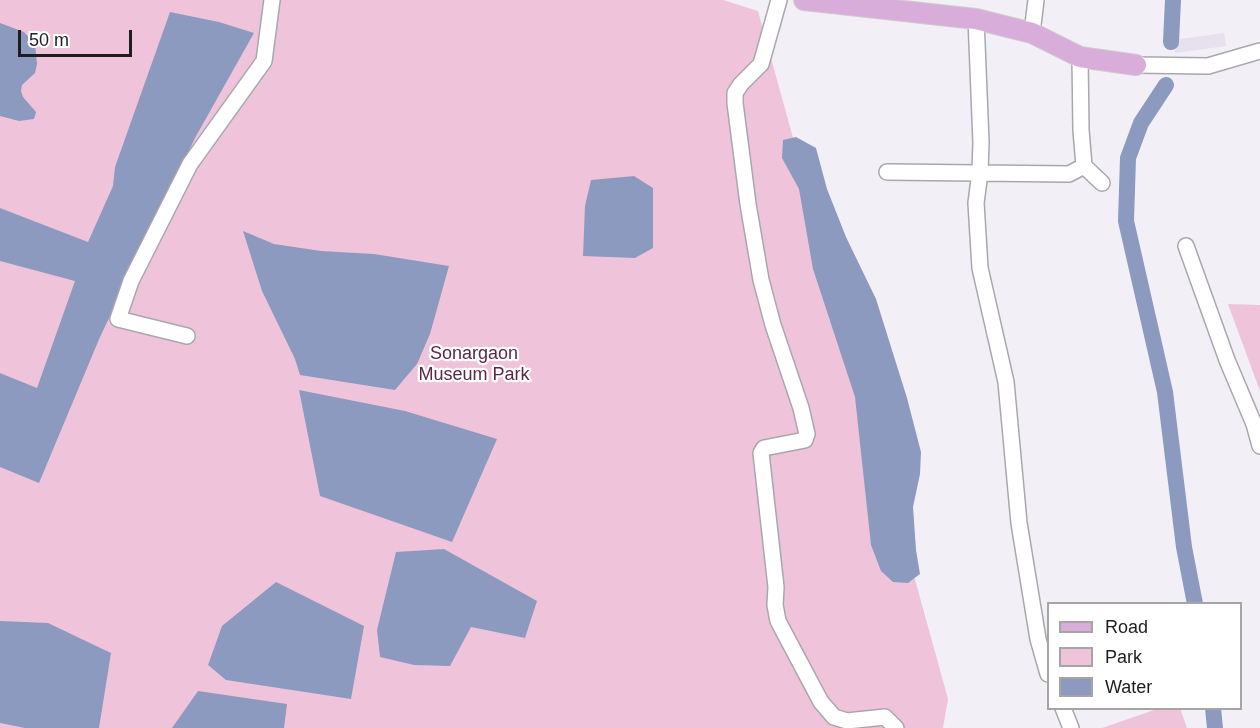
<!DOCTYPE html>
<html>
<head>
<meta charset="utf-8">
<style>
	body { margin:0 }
	#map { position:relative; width:1260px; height:728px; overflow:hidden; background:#f3eff6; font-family:Arial,sans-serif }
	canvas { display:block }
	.legend { position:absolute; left:1047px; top:602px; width:195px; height:108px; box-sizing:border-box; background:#fff; border:2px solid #a5a5a5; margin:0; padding:8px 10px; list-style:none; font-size:18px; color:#1e1d1f }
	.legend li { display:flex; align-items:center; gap:12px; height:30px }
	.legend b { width:30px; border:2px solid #a5a5a5 }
	.scale { position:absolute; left:18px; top:30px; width:114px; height:27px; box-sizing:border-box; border:3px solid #1e1d1f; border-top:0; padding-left:8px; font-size:18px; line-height:21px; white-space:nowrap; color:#1e1d1f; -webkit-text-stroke:4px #fff; paint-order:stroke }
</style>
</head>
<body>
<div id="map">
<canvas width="1260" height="728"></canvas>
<ul class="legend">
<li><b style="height:8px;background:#d9adda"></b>Road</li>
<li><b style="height:16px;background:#efc4db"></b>Park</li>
<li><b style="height:16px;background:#8c9abf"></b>Water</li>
</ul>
<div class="scale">50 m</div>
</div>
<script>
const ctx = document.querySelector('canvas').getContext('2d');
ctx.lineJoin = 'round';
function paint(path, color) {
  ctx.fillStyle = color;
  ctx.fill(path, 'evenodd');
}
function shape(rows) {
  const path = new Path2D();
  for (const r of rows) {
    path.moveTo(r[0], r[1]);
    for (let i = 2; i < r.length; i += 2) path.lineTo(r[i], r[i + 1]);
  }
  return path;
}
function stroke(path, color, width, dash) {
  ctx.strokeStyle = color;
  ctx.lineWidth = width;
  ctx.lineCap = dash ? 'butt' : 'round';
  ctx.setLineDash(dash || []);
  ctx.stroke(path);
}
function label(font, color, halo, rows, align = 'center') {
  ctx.font = font + ' Arial,sans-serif';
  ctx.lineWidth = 4.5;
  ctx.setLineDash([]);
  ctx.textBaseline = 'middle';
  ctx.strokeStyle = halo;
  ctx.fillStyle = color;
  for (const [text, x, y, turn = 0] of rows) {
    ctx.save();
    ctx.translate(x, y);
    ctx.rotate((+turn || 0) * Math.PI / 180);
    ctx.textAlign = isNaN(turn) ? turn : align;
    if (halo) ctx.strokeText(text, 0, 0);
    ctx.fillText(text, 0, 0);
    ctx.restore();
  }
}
paint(shape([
	[1224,33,1226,46,1175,53,1173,40]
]), '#e7e1ef');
paint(shape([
	[0,0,723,0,758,11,948,699,943,728,0,728],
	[1228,304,1260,305,1260,391],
	[1180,708,1187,728,1102,728,1157,709]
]), '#efc4db');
paint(shape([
	[170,12,219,22,254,33,195,138,148,236,100,337,39,483,0,467,0,373,37,388,75,281,0,261,0,208,88,242,113,186,115,167],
	[0,23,24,32,35,44,37,64,35,73,22,85,21,91,23,97,36,112,34,119,19,121,0,116],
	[796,137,816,148,827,189,846,237,876,299,907,398,921,452,920,474,913,507,916,550,920,574,908,583,893,582,881,571,871,545,855,397,813,269,799,189,782,158,783,140],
	[634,176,653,188,653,248,635,258,583,256,585,206,591,180],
	[243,231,274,244,321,251,374,254,449,266,430,334,417,364,395,390,300,375,295,359,262,291],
	[299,390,405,411,497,439,452,542,320,496],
	[444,549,537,601,525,638,471,627,450,666,414,665,380,657,377,630,396,552],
	[276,582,364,626,351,699,226,680,208,665,222,626],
	[0,621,48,623,111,653,99,728,25,728,0,723],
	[198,691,287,704,284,728,172,728]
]), '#8c9abf');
stroke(shape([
	[1171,42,1173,0],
	[1166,85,1141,123,1128,158,1126,221,1165,392,1184,547,1195,604],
	[1213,708,1215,728]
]), '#8c9abf', 16);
const minor = shape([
	[779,0,761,64,741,84,735,93,735,103,748,204,761,280,773,325,801,408,807,434,805,440,764,448,761,453,776,587,775,605,778,621,821,702,834,717,847,721,885,717,896,728],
	[976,19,981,142,980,172,976,203,980,268,1006,382,1019,523,1038,639,1048,674],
	[1032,33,1036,0],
	[1080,57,1081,130,1084,166,1102,183],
	[1136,65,1208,66,1260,51],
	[887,172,1069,174,1084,166],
	[1186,246,1227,360,1254,424,1260,446],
	[187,336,118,319,131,281,190,164,264,61,272,0],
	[1063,708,1071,728]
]);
const major = shape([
	[804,0,976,19,1032,33,1080,57,1136,65]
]);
stroke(minor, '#a9a7ad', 18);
stroke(major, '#cecdce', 22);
stroke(minor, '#fff', 15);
stroke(major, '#d9adda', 20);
label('18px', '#5b2747', '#fff', [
	["Sonargaon",474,354],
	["Museum Park",474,375]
]);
</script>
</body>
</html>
